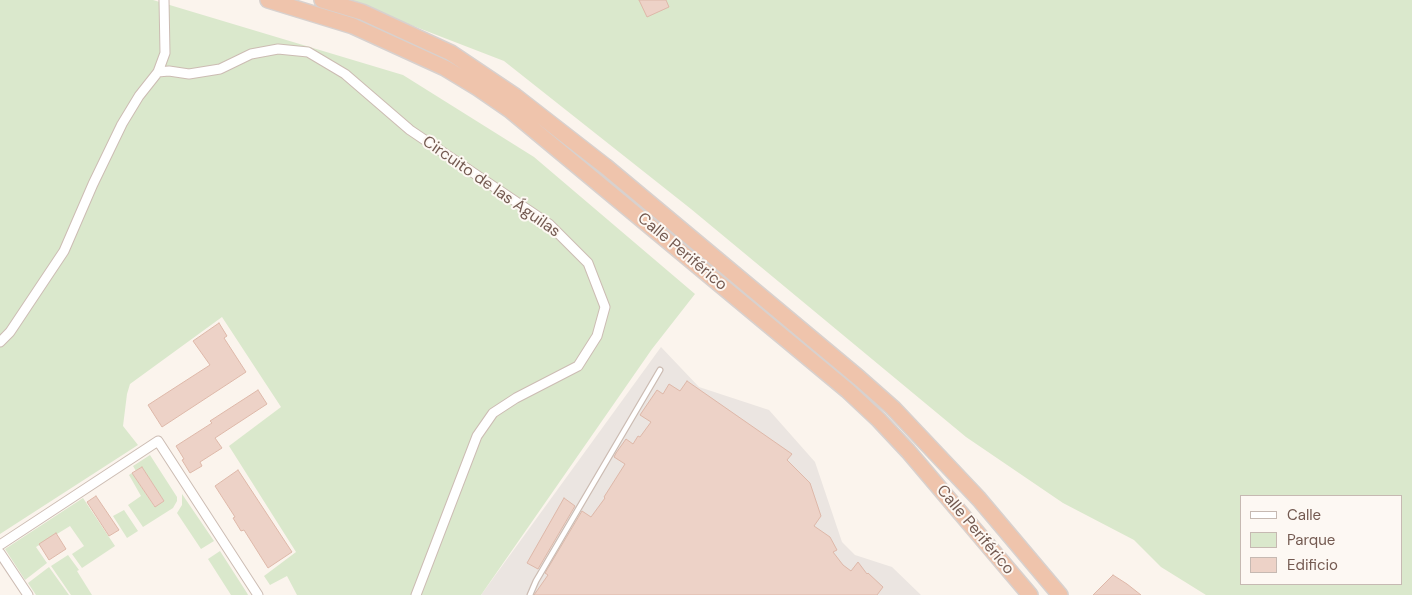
<!DOCTYPE html>
<html>
<head>
<meta charset="utf-8">
<style>
	body { margin:0 }
	#map { position:relative; width:1412px; height:595px; overflow:hidden; background:#fbf4ed; font-family:"DM Sans",sans-serif }
	canvas { display:block }
	.legend { position:absolute; left:1240px; top:495px; width:162px; height:90px; box-sizing:border-box; background:#fdf8f3; border:1px solid #c6b9b2; margin:0; padding:6px 9px; list-style:none; font-size:15px; color:#745a51 }
	.legend li { display:flex; align-items:center; gap:10px; height:25px }
	.legend b { width:25px; border:1px solid #c6b9b2 }
</style>
</head>
<body>
<div id="map">
<canvas width="1412" height="595"></canvas>
<ul class="legend">
<li><b style="height:6px;background:#fff"></b>Calle</li>
<li><b style="height:14px;background:#dae8cc"></b>Parque</li>
<li><b style="height:14px;background:#edd2c7"></b>Edificio</li>
</ul>
</div>
<script>
const ctx = document.querySelector('canvas').getContext('2d');
ctx.lineJoin = 'round';
function paint(path, color) {
  ctx.fillStyle = color;
  ctx.fill(path, 'evenodd');
}
function shape(rows) {
  const path = new Path2D();
  for (const r of rows) {
    path.moveTo(r[0], r[1]);
    for (let i = 2; i < r.length; i += 2) path.lineTo(r[i], r[i + 1]);
  }
  return path;
}
function stroke(path, color, width, dash) {
  ctx.strokeStyle = color;
  ctx.lineWidth = width;
  ctx.lineCap = dash ? 'butt' : 'round';
  ctx.setLineDash(dash || []);
  ctx.stroke(path);
}
function label(font, color, halo, rows, align = 'center') {
  ctx.font = font + ' "DM Sans",sans-serif';
  ctx.lineWidth = 4;
  ctx.setLineDash([]);
  ctx.textBaseline = 'middle';
  ctx.strokeStyle = halo;
  ctx.fillStyle = color;
  for (const [text, x, y, turn = 0] of rows) {
    ctx.save();
    ctx.translate(x, y);
    ctx.rotate((+turn || 0) * Math.PI / 180);
    ctx.textAlign = isNaN(turn) ? turn : align;
    if (halo) ctx.strokeText(text, 0, 0);
    ctx.fillText(text, 0, 0);
    ctx.restore();
  }
}
paint(shape([
	[661,347,699,387,769,410,815,462,842,542,855,555,892,567,921,595,481,595]
]), '#ebe5e1');
paint(shape([
	[0,0,153,0,403,75,534,157,695,294,652,349,481,595,297,595,287,576,270,585,264,576,296,552,229,446,281,407,222,317,130,384,127,394,123,426,138,445,0,534],
	[346,0,1412,0,1412,595,1206,595,1161,567,1134,540,1063,503,966,437,691,209,504,61],
	[1241,496,1401,496,1401,584,1241,584],
	[150,455,177,497,177,501,173,508,143,527,128,505,141,496,129,475,132,473,154,506,164,501,142,467,136,471,133,466],
	[182,494,214,541,201,549,177,513,182,505],
	[83,498,115,546,82,568,72,554,84,546,70,526,36,547,47,563,25,580,5,549],
	[124,510,138,531,127,538,113,516],
	[220,551,247,593,248,595,231,595,208,559],
	[68,555,79,570,77,571,92,595,71,595,51,566],
	[49,567,69,595,36,595,28,583]
]), '#dae8cc');
const building = shape([
	[639,0,666,0,669,7,647,17,639,0],
	[219,323,227,336,224,338,246,372,162,427,148,405,210,365,193,341,219,323],
	[687,381,792,454,787,460,810,483,821,516,814,526,830,537,837,550,833,552,843,565,851,571,858,562,867,574,868,573,883,587,877,595,534,595,548,575,545,573,582,511,591,517,605,498,604,497,625,464,614,457,616,453,626,439,633,444,638,436,640,437,651,422,640,415,657,390,663,394,669,384,680,391,687,381],
	[258,390,267,404,215,438,222,448,200,462,202,466,190,473,182,460,184,459,176,446,212,423,210,421,258,390],
	[142,467,164,501,155,507,132,473,142,467],
	[238,470,292,552,268,568,244,530,241,531,233,518,235,517,215,486,238,470],
	[96,496,119,530,109,536,87,502,96,496],
	[564,498,575,506,538,569,527,563,564,498],
	[56,533,66,549,49,560,39,544,56,533],
	[1113,575,1127,584,1141,595,1093,595,1113,575]
]);
paint(building, '#edd2c7');
stroke(building, '#deb8a9', 1);
const service = shape([
	[530,595,536,581,660,370]
]);
const minor = shape([
	[158,72,169,71,189,74,220,69,251,54,278,49,308,52,345,74,410,130,549,224,588,263,605,307,597,336,578,366,516,398,493,413,477,436,416,595],
	[0,342,10,332,64,251,93,184,122,124,139,96,158,72,165,53,164,0],
	[0,545,158,441,258,595],
	[0,553,28,595]
]);
const trunk = shape([
	[268,0,353,26,445,68,478,88,510,110,847,390,879,420,908,451,1030,595],
	[322,0,362,12,451,53,515,96,605,166,859,378,893,408,979,499,1060,595]
]);
stroke(service, '#ccbcb3', 7);
stroke(minor, '#ccbcb3', 11);
stroke(trunk, '#d8d1ce', 18);
stroke(service, '#fff', 4.5);
stroke(minor, '#fff', 9);
stroke(trunk, '#efc4ac', 15);
label('16px', '#745a51', '#fdf8f3', [
	["Circuito de las Águilas",491,187,35],
	["Calle Periférico",682,252,40],
	["Calle Periférico",975,530,50]
]);
</script>
</body>
</html>
